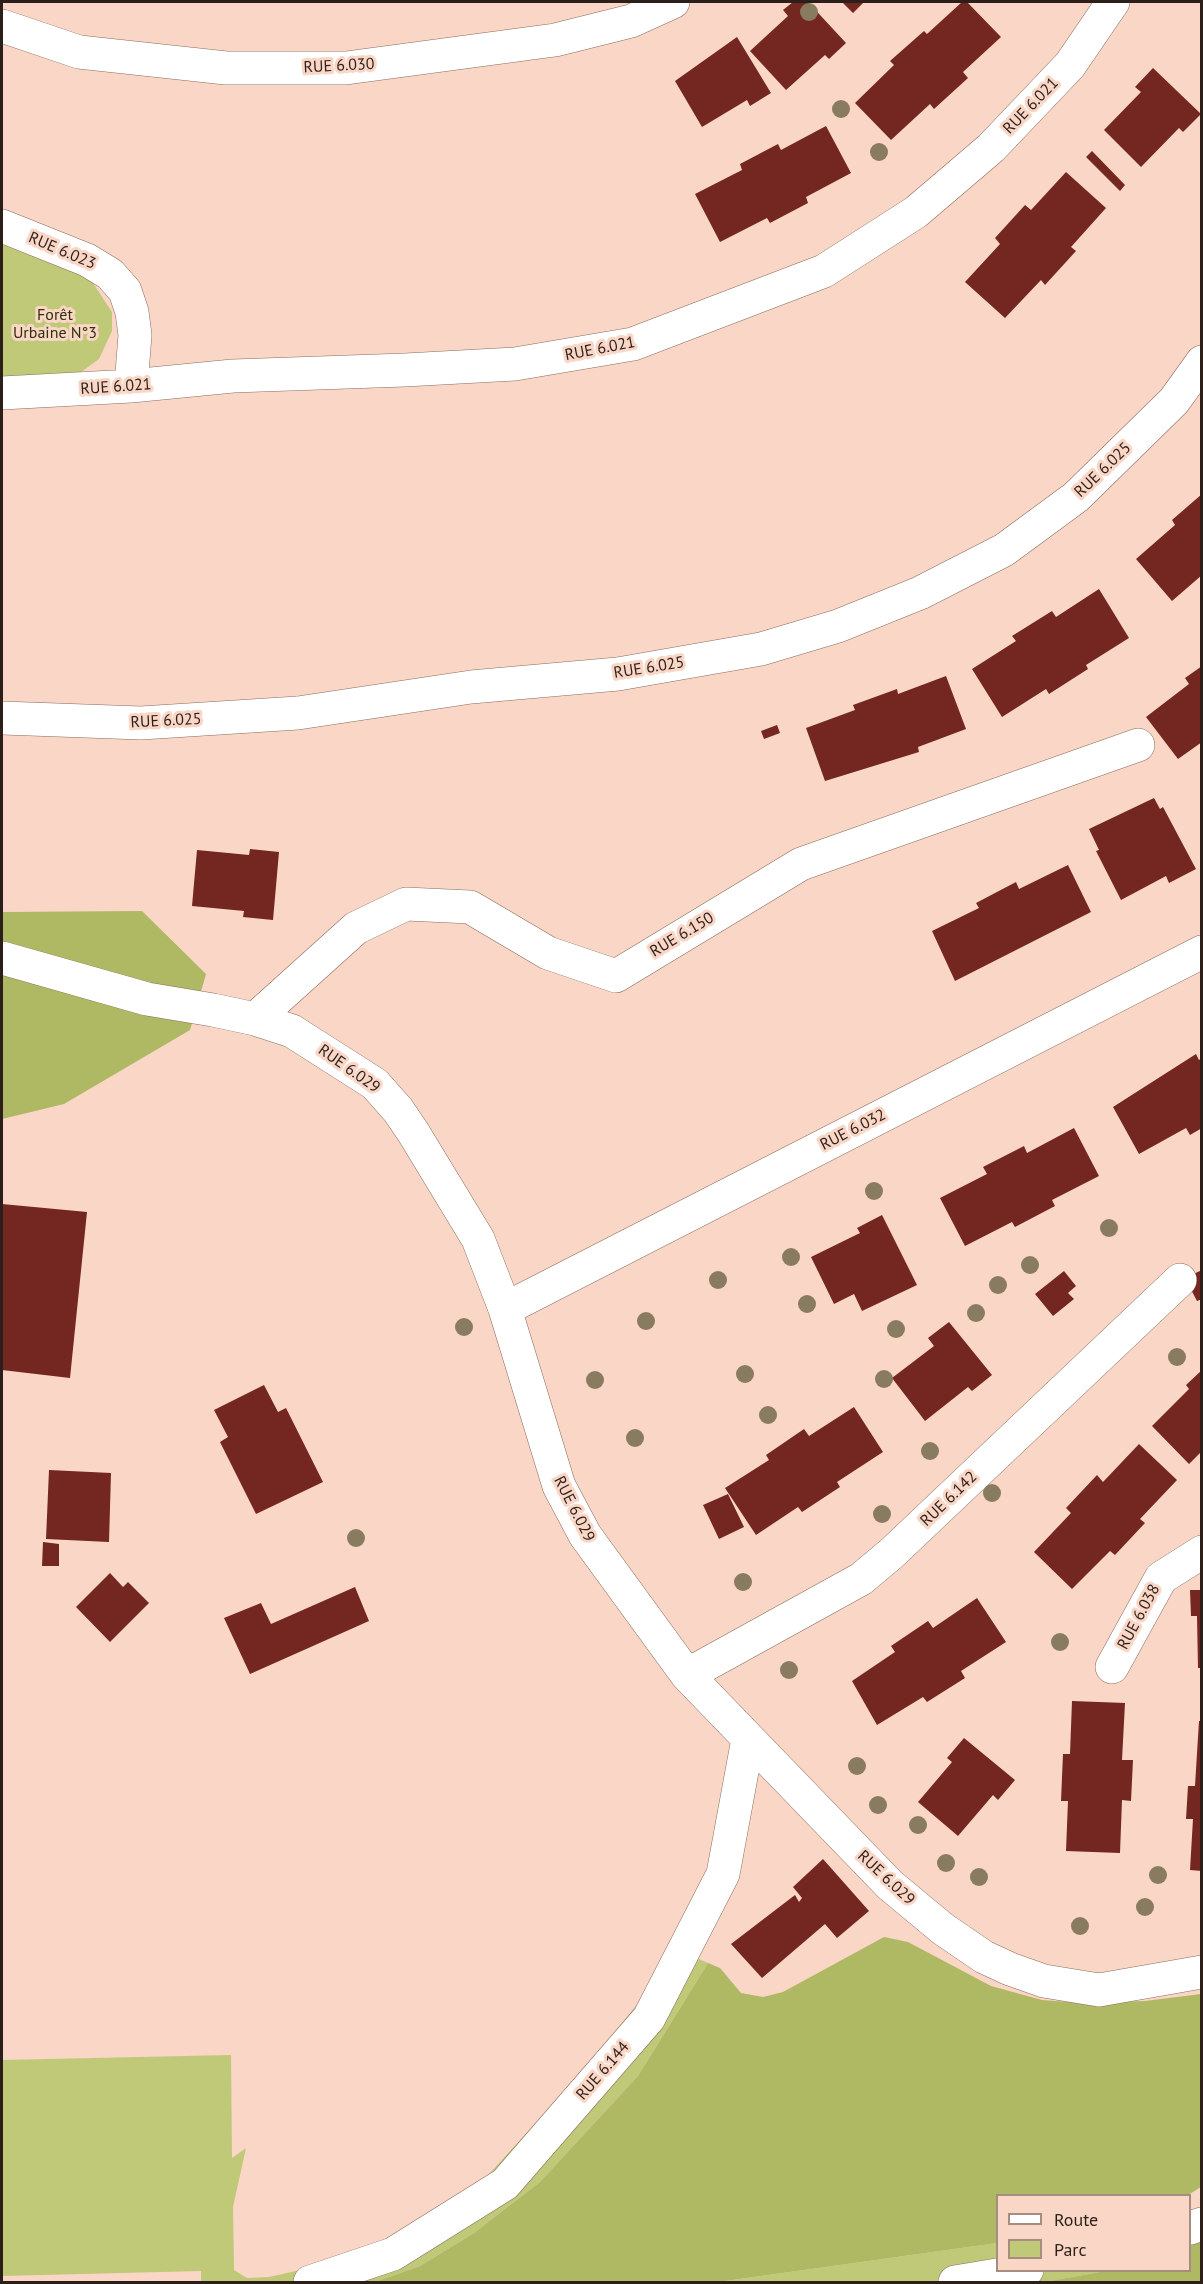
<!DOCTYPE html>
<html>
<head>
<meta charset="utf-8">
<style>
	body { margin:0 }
	#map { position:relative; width:1203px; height:2284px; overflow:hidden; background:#f9d6c5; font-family:"PT Sans",sans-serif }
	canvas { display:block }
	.frame { position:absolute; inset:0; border:3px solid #2c1f19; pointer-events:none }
	.legend { position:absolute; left:996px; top:2194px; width:195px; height:78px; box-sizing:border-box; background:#f9d6c5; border:2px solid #a78d80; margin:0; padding:8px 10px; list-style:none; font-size:18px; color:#2c1f19 }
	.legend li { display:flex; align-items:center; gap:12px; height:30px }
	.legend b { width:30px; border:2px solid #a78d80 }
</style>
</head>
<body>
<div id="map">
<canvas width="1203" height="2284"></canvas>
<div class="frame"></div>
<ul class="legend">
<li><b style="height:8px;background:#fff"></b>Route</li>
<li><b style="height:16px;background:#c0c978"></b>Parc</li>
</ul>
</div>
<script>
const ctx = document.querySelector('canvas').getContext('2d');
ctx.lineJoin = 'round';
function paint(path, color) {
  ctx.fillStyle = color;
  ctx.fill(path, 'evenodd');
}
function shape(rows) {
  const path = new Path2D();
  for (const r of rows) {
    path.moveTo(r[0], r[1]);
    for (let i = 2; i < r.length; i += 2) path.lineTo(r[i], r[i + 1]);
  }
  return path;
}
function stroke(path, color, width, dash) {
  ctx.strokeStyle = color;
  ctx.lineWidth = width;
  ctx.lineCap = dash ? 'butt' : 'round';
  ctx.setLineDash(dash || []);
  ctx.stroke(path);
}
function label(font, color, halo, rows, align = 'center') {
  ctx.font = font + ' "PT Sans",sans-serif';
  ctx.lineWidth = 6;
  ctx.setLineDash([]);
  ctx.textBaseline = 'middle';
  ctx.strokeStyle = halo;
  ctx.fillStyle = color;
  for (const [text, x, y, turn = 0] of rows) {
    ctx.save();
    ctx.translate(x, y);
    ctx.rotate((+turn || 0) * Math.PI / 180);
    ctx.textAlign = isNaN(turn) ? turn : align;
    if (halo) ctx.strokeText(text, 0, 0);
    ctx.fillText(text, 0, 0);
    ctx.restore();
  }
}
paint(shape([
	[2,241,61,263,93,283,112,312,112,331,99,359,81,372,47,383,2,383],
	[672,1947,708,1963,638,2076,540,2182,474,2233,420,2266,375,2282,201,2282,201,2271,2,2276,2,2060,231,2055,232,2158,246,2148,233,2207,234,2270,247,2278,269,2277,349,2259,380,2247,479,2185,584,2070,652,1986],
	[997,2243,998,2270,1106,2271,1044,2282,718,2282]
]), '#c0c978');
paint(shape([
	[142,911,206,974,190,1030,64,1104,2,1119,2,912],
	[884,1937,908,1942,991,1986,1042,2000,1082,2003,1145,2001,1201,1994,1201,2187,1188,2195,998,2196,997,2243,718,2282,375,2282,420,2266,474,2233,540,2182,638,2076,708,1963,720,1968,741,1993,763,1997,783,1992],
	[1201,2238,1201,2282,1044,2282,1106,2271,1190,2270,1190,2243]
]), '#afb862');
paint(shape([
	[793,2,808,2,846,43,829,59,825,55,786,90,750,51,788,16,783,10],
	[842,2,864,2,853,13],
	[962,2,967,2,1001,37,963,72,968,78,934,109,930,104,891,140,855,103,894,65,890,61,924,31,927,34],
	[737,37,771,93,750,106,747,100,702,127,675,81],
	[1153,68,1201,114,1183,132,1179,128,1141,167,1104,130,1141,92,1135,87],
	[826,126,851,173,806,197,808,203,770,223,767,218,720,242,695,194,742,170,740,164,778,144,781,150],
	[1092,151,1125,185,1120,191,1086,157],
	[1066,172,1106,208,1071,247,1076,251,1045,285,1041,280,1005,318,965,282,1000,244,995,238,1025,205,1031,210],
	[1202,494,1202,575,1172,601,1136,559,1175,525,1172,520],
	[1099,589,1129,638,1086,665,1088,669,1049,694,1046,689,1002,717,972,669,1016,641,1012,636,1052,611,1056,617],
	[1202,666,1202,742,1178,759,1146,717,1189,684,1185,678],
	[946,676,966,729,918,747,919,752,825,781,806,728,855,710,853,705,897,689,898,694],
	[777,725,780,733,764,739,761,731],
	[1154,798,1160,809,1163,807,1196,869,1169,883,1166,876,1121,900,1096,851,1099,850,1089,829],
	[250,849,279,852,273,920,243,917,244,911,192,906,197,850,249,855],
	[1068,865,1091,912,955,981,932,931,979,908,976,903,1016,882,1019,889],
	[1196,1054,1199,1060,1202,1058,1202,1128,1190,1135,1186,1128,1139,1154,1113,1107],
	[1074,1128,1099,1176,1052,1200,1055,1206,1015,1227,1012,1222,965,1246,940,1198,987,1174,983,1167,1024,1146,1027,1153],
	[2,1204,87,1212,70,1378,2,1370],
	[882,1215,917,1285,862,1311,854,1294,834,1304,811,1257,860,1233,857,1228],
	[1202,1270,1202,1299,1197,1301,1185,1278],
	[1064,1271,1076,1286,1068,1293,1074,1299,1053,1316,1035,1294],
	[949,1322,992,1375,972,1391,968,1387,925,1421,892,1378,934,1346,928,1338],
	[1202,1370,1202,1451,1189,1464,1152,1426,1189,1389,1186,1385],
	[264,1385,278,1412,286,1408,323,1482,256,1514,220,1442,228,1437,214,1410],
	[854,1407,883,1452,837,1482,840,1487,802,1512,798,1507,756,1535,725,1488,769,1460,766,1455,804,1429,809,1436],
	[1139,1444,1177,1480,1140,1519,1145,1523,1115,1555,1110,1551,1072,1589,1034,1552,1071,1513,1066,1508,1097,1475,1103,1482],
	[49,1470,111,1473,109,1542,46,1539],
	[728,1494,744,1527,719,1539,703,1505],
	[43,1542,59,1544,59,1566,42,1566],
	[110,1573,123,1587,128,1582,149,1603,110,1642,76,1607],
	[355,1587,369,1621,250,1674,224,1618,261,1603,271,1624],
	[1190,1590,1202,1590,1202,1668,1198,1668,1197,1616,1191,1616],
	[977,1598,1006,1642,961,1671,965,1678,927,1702,923,1697,877,1725,852,1681,895,1652,891,1646,928,1621,933,1628],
	[1072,1701,1125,1703,1122,1760,1133,1760,1131,1801,1122,1800,1120,1853,1066,1851,1068,1801,1061,1801,1063,1754,1070,1754],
	[1199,1721,1202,1721,1202,1871,1190,1870,1193,1819,1186,1819,1188,1786,1195,1786],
	[964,1738,1015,1780,998,1800,993,1795,958,1836,918,1802,952,1762,947,1758],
	[823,1859,869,1911,837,1938,825,1924,762,1978,731,1944,795,1895,799,1902,802,1898,793,1887]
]), '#742620');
const street = shape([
	[2,26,79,52,226,68,346,68,555,40,631,21,673,2],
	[2,226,87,260,110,274,125,291,132,312,135,335,131,386],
	[2,393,131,386,233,376,405,370,515,364,633,344,824,271,916,212,991,148,1070,65,1113,2],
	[2,718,141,723,298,713,471,687,618,674,761,649,838,626,920,593,1004,550,1076,497,1174,401,1202,362],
	[2,958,147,999,213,1010,255,1019,292,1031,375,1084,398,1110,413,1132,478,1239,505,1309,559,1486,585,1535,687,1675,890,1885,943,1929,984,1957,1010,1969,1044,1981,1099,1990,1202,1972],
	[255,1019,356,928,406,904,470,907,548,953,616,976,801,864,1138,745],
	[505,1309,1202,952],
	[1112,1667,1161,1578,1202,1552],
	[687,1675,861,1579,892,1553,1180,1280],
	[1190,2228,1202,2224],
	[310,2282,393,2254,505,2184,649,2018,723,1874,748,1739],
	[955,2282,1027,2270]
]);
stroke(street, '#8a6c5d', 34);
stroke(street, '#fff', 33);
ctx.fillStyle = '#897b5f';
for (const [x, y] of [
	[809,12],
	[841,109],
	[879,152],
	[874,1191],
	[1109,1228],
	[791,1257],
	[1030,1265],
	[718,1280],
	[998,1285],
	[807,1304],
	[976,1313],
	[646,1321],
	[464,1327],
	[896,1329],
	[1177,1357],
	[745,1374],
	[884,1379],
	[595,1380],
	[768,1415],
	[635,1438],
	[930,1451],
	[992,1493],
	[882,1514],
	[356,1538],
	[743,1582],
	[1060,1642],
	[789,1670],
	[857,1766],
	[878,1805],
	[918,1825],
	[946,1863],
	[1158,1875],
	[979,1877],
	[1145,1907],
	[1080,1926]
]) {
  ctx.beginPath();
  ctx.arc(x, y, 9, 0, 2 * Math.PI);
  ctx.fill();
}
label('16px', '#2c1f19', '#f9d6c5', [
	["RUE 6.030",339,66,-3],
	["RUE 6.021",1031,106,-46],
	["RUE 6.023",62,251,23],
	["RUE 6.021",600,349,-11],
	["RUE 6.021",116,387,-4],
	["RUE 6.025",1103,470,-44],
	["RUE 6.025",649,668,-9],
	["RUE 6.025",166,721,-3],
	["RUE 6.150",682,935,-31],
	["RUE 6.029",349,1069,35],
	["RUE 6.032",853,1130,-27],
	["RUE 6.142",949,1499,-44],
	["RUE 6.029",574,1509,63],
	["RUE 6.038",1139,1617,-62],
	["RUE 6.029",886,1878,43],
	["RUE 6.144",603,2071,-49]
]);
label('16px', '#2e310c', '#f9d6c5', [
	["Forêt",55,315],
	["Urbaine N°3",55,333]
]);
</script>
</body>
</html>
